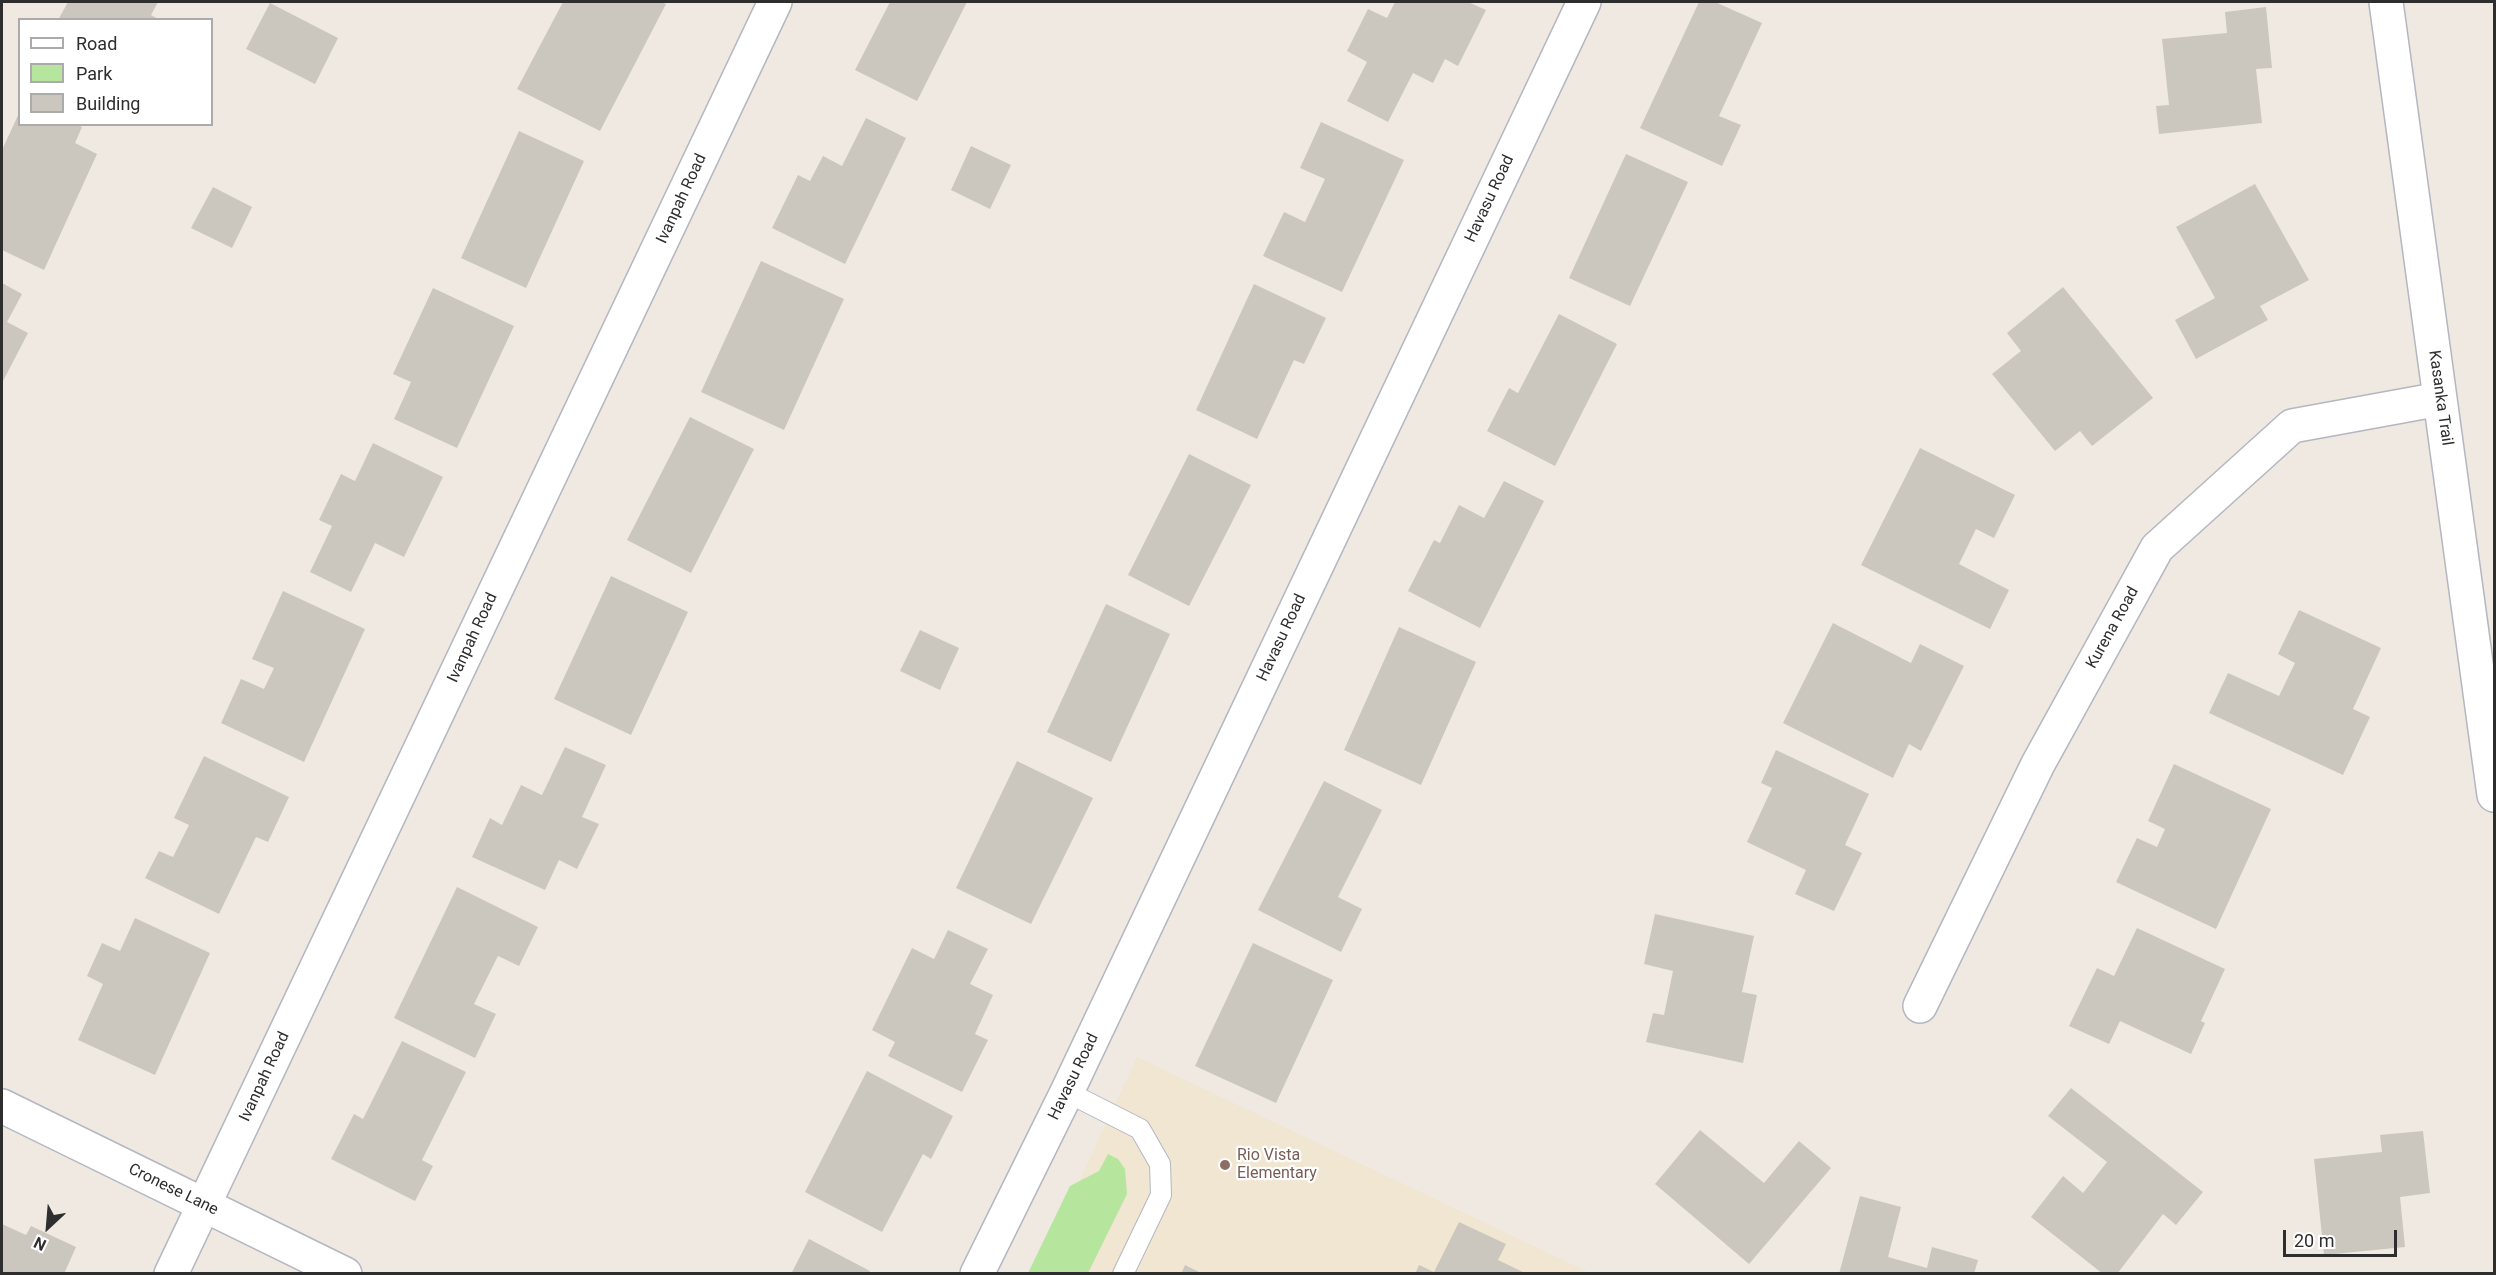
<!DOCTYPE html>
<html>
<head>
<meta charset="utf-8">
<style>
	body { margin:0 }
	#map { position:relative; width:2496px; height:1275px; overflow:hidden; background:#efe9e1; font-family:Roboto,sans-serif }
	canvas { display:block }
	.frame { position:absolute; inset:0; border:3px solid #2e2e2e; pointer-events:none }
	.legend { position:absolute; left:18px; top:18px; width:195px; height:108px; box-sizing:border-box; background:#fff; border:2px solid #ababab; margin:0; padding:8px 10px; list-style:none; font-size:18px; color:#2e2e2e }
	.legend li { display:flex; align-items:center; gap:12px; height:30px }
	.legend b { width:30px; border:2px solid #ababab }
	.north { position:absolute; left:18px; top:1197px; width:60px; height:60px; -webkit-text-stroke:4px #fff; paint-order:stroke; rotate:206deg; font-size:16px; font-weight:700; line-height:24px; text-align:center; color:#2e2e2e }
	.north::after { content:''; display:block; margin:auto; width:21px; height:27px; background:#2e2e2e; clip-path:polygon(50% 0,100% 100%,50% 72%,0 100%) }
	.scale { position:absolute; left:2283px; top:1230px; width:114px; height:27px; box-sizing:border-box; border:3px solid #2e2e2e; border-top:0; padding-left:8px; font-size:18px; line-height:21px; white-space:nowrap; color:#2e2e2e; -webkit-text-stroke:4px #fff; paint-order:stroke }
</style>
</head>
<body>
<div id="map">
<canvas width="2496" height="1275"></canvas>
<div class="frame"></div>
<ul class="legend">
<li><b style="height:8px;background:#fff"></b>Road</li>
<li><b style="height:16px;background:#b6e59e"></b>Park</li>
<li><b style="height:16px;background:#cbc7bf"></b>Building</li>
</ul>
<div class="north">N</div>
<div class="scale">20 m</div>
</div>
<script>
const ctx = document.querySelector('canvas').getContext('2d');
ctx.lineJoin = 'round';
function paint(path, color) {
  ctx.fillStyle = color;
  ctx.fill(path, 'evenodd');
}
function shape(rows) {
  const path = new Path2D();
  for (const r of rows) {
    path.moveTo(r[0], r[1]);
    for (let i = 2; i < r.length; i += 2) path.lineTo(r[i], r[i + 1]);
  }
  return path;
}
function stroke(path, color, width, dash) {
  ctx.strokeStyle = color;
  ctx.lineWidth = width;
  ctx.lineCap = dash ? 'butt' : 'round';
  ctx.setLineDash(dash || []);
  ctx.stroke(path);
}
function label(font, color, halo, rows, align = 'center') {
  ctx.font = font + ' Roboto,sans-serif';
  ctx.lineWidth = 4.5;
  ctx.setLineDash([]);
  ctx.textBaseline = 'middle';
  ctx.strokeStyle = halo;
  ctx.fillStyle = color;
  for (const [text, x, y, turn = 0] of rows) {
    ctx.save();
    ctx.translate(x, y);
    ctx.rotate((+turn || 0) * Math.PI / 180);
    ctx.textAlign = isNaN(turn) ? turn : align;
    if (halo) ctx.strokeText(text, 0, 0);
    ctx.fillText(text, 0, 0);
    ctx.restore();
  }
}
paint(shape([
	[1137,1057,1590,1273,1036,1274]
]), '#f0e6d1');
paint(shape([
	[1108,1154,1118,1159,1125,1169,1127,1194,1088,1273,1028,1273,1070,1186,1099,1171]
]), '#b6e59e');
paint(shape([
	[68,2,158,2,151,15,160,20,58,20],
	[563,2,662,2,666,4,600,131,517,89],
	[890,2,967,2,917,101,855,70],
	[1395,2,1468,2,1486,10,1458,66,1445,59,1433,83,1413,73,1388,122,1347,101,1367,62,1347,51,1368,9,1387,18],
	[1699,2,1715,2,1762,23,1719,116,1741,125,1722,166,1640,128],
	[270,3,338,38,315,84,246,49],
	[2266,7,2272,68,2256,69,2262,123,2159,134,2156,106,2169,105,2162,39,2227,33,2225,12],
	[20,111,20,124,77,124,82,127,75,143,97,154,44,270,2,250,2,150],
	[866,118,906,138,845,264,772,228,798,175,810,181,823,156,842,166],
	[1321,122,1404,160,1342,292,1263,256,1284,212,1305,222,1325,179,1300,168],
	[519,131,584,161,526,288,461,258],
	[971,146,1011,165,990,209,951,190],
	[1626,154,1688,182,1630,306,1569,278],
	[2255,184,2309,280,2260,306,2268,320,2196,359,2175,320,2215,298,2176,227],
	[213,187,252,207,232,248,191,228],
	[761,261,844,299,784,430,701,392],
	[2,283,22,294,7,322,28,333,2,383],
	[1254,284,1326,318,1304,364,1294,360,1257,439,1196,410],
	[2063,287,2153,398,2092,446,2080,431,2055,451,1992,374,2021,351,2007,333],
	[433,288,514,326,457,448,394,419,411,382,393,374],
	[1559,314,1617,344,1555,466,1487,431,1509,388,1518,393],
	[690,417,754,449,691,573,627,540],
	[373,443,443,477,404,557,375,543,351,592,310,572,332,526,319,520,341,474,355,481],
	[1920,448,2015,495,1994,538,1976,529,1959,564,2009,590,1990,629,1861,565],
	[1189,454,1251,485,1189,606,1128,575],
	[1504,481,1544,501,1480,628,1408,591,1434,540,1440,543,1459,505,1484,518],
	[611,576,688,612,631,735,554,699],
	[283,591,365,629,304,762,221,723,241,679,264,689,274,668,252,659],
	[1106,604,1170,634,1111,762,1047,732],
	[2299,610,2381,648,2353,709,2370,717,2343,775,2209,713,2228,673,2279,696,2295,663,2278,654],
	[1833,623,1911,663,1920,644,1964,666,1921,751,1909,744,1893,778,1783,723],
	[1399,627,1476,662,1421,785,1344,750],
	[920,630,959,648,940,690,900,671],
	[565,747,606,765,582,817,599,824,577,869,559,860,545,890,472,857,490,818,502,825,521,785,542,795],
	[1776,750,1869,794,1845,845,1862,853,1834,911,1795,894,1806,870,1747,842,1772,788,1761,783],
	[204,756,289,797,268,842,256,837,219,914,145,878,159,851,173,857,189,825,174,818],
	[1017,761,1093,798,1031,924,956,888],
	[2174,764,2271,809,2216,929,2116,882,2137,838,2157,847,2165,829,2148,821],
	[1324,781,1382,810,1338,897,1362,909,1341,952,1258,910],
	[457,887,538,927,519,966,498,956,474,1004,496,1014,475,1058,394,1018],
	[1655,914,1754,936,1742,992,1757,995,1743,1063,1646,1042,1653,1013,1664,1015,1673,971,1644,964],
	[135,918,210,953,155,1075,78,1040,103,984,87,976,102,943,120,951],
	[2137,928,2225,969,2201,1021,2205,1023,2191,1054,2120,1021,2109,1044,2069,1026,2097,968,2114,976],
	[948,930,988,949,970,984,993,995,975,1034,988,1040,962,1092,888,1056,895,1042,872,1030,912,948,934,959],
	[1253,943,1333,980,1276,1103,1195,1066],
	[402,1041,466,1072,422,1160,433,1166,415,1201,331,1159,354,1114,363,1119],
	[867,1071,953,1116,931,1159,923,1154,882,1232,805,1192],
	[2071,1088,2203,1192,2176,1225,2163,1214,2117,1274,2103,1274,2031,1217,2063,1176,2083,1193,2107,1162,2048,1116],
	[1700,1130,1764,1183,1799,1141,1831,1168,1749,1264,1655,1184],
	[2423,1131,2430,1193,2400,1197,2405,1247,2324,1255,2314,1159,2382,1152,2380,1135],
	[1860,1196,1901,1207,1888,1257,1927,1268,1932,1247,1978,1260,1974,1274,1839,1274],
	[1459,1222,1506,1244,1498,1260,1527,1274,1415,1274,1419,1265,1434,1272],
	[2,1224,26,1235,31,1226,76,1247,64,1274,2,1274],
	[809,1239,870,1271,869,1274,791,1274],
	[1185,1265,1203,1274,1181,1274]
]), '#cbc7bf');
const lane = shape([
	[1067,1092,1140,1129,1160,1164,1161,1195,1123,1274]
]);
const street = shape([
	[2386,2,2494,795],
	[1920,1006,2038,764,2157,548,2292,426,2440,399],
	[2,1106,345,1274],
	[171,1274,775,2],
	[977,1274,1067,1092,1584,2]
]);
stroke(lane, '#b4b7c1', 22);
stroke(street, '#b4b7c1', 36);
stroke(lane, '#fff', 20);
stroke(street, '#fff', 33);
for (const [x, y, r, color] of [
	[1225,1165,6,"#8d6e63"]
]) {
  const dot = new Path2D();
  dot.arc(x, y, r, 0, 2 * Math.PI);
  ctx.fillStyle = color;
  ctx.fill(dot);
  stroke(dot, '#fff', 2);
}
label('16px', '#2e2e2e', '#fff', [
	["Ivanpah Road",682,199,-65],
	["Havasu Road",1490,199,-65],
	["Kasanka Trail",2440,398,82],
	["Kurena Road",2113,628,-61],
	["Ivanpah Road",473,638,-65],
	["Havasu Road",1282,638,-65],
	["Ivanpah Road",265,1077,-65],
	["Havasu Road",1074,1077,-64],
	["Cronese Lane",173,1190,26]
]);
label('16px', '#785e54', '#fff', [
	["Rio Vista",1237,1156],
	["Elementary",1237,1174]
], 'left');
</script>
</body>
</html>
